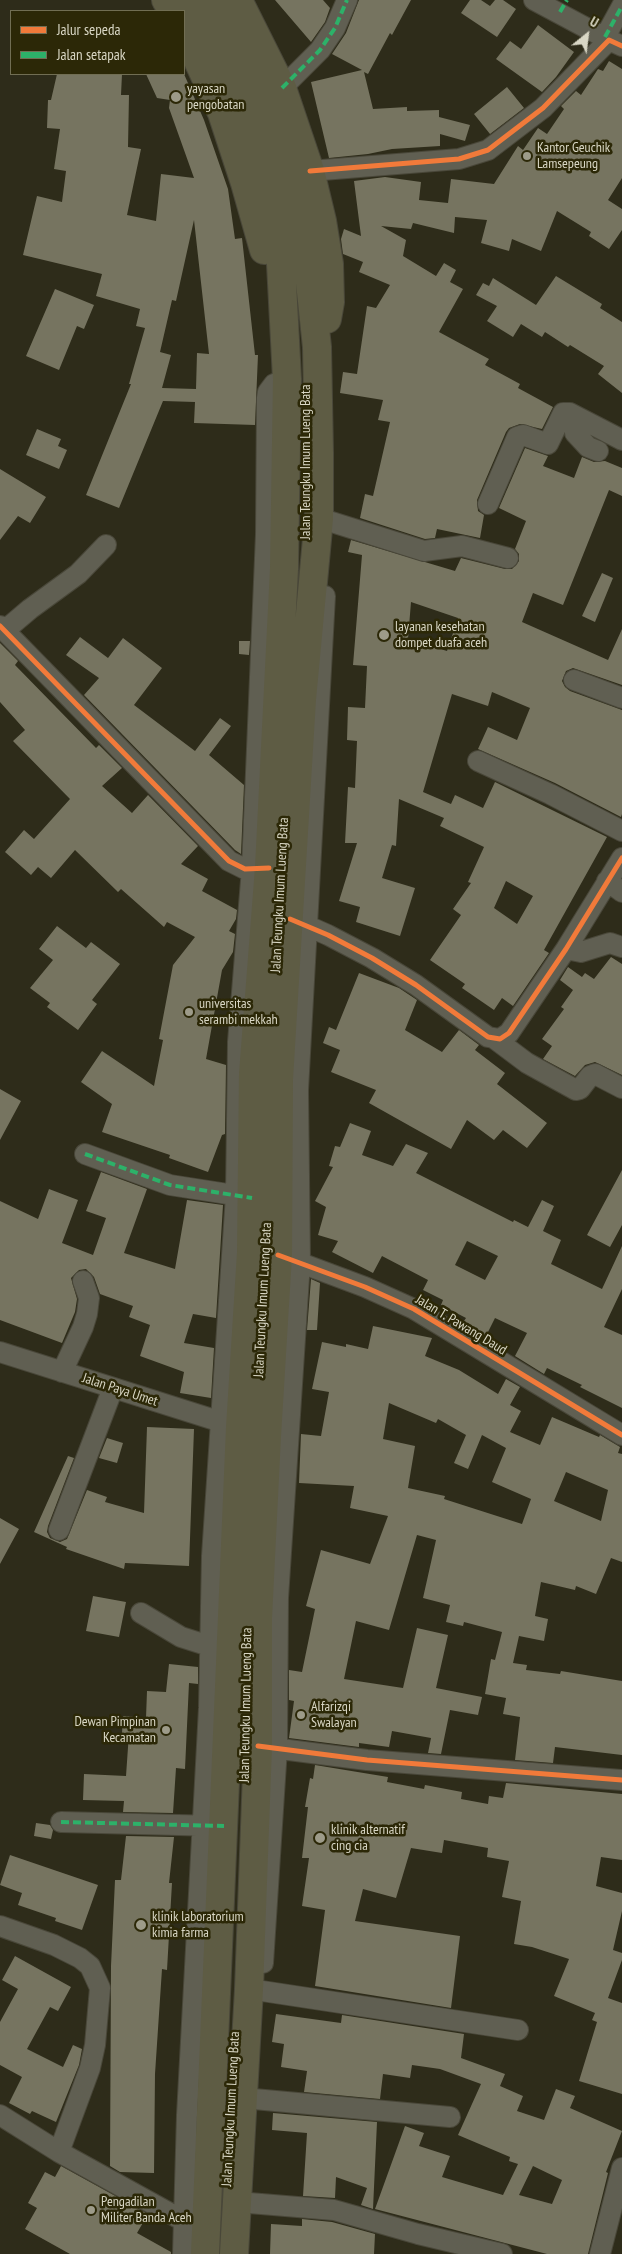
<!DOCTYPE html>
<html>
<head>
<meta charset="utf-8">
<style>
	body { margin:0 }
	#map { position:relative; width:622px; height:2254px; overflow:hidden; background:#2e2c1a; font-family:"PT Sans Narrow",sans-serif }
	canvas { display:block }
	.legend { position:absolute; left:10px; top:10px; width:175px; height:65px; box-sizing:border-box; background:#2c2807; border:1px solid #716e53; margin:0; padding:6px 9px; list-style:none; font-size:15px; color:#d9d7c5 }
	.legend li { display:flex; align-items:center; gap:10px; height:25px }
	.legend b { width:25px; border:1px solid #716e53 }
	.north { position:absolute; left:562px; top:10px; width:50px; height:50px; -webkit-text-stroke:4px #2c2807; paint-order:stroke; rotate:29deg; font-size:14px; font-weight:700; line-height:20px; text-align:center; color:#d9d7c5 }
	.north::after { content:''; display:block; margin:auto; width:18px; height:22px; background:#d9d7c5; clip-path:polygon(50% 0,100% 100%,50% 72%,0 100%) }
</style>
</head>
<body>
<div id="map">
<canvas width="622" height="2254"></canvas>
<ul class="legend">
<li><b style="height:6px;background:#f17a3a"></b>Jalur sepeda</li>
<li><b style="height:6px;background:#2db169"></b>Jalan setapak</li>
</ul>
<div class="north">U</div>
</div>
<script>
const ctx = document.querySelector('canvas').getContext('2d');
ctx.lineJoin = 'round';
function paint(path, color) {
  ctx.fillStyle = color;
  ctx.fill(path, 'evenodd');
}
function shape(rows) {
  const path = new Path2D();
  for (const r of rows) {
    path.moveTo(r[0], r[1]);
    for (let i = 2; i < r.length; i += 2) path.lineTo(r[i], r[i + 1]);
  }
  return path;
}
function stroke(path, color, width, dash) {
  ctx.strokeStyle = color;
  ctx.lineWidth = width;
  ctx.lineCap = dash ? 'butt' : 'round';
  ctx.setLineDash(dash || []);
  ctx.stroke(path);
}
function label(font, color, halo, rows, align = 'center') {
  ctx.font = font + ' "PT Sans Narrow",sans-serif';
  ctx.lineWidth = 5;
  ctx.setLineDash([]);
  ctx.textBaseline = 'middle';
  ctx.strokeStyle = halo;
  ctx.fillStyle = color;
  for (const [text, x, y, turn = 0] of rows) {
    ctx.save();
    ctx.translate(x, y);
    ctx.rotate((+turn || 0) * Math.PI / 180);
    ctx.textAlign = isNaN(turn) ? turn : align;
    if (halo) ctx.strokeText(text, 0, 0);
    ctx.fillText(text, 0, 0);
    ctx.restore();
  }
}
paint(shape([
	[275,0,323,0,330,8,325,22,311,42],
	[359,0,411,0,392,35,390,33,368,74,364,72,373,109,407,107,407,111,439,110,439,117,470,125,465,141,440,134,440,146,392,149,368,154,329,158,311,82,362,70,332,54,346,33],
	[470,0,481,0,490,6,495,0,503,0,516,9,497,37,461,13],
	[538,25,574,52,556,77,542,92,496,59,510,41,521,49],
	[609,61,622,69,622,178,608,200,622,209,622,230,609,249,589,236,591,232,557,211,541,251,512,239,509,251,481,243,487,220,455,217,454,233,413,223,411,229,381,226,406,240,403,256,436,276,444,263,456,270,450,282,463,289,439,332,489,359,485,365,520,384,518,388,553,407,542,429,520,424,509,428,506,432,477,500,478,511,484,515,480,538,437,529,435,538,425,539,360,518,365,494,373,496,390,422,378,420,383,400,340,393,343,372,357,374,367,306,376,308,390,285,359,272,363,262,343,254,341,239,344,229,361,236,354,181,385,177,421,182,419,200,448,203,451,179,494,184,518,146,523,150,538,128,547,134,564,109,561,106,576,91,581,95,598,69,603,71],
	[57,74,122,74,121,95,129,95,128,147,141,149,127,215,156,221,161,174,194,178,169,108,170,100,157,98,146,74,184,74,204,120,228,189,235,239,242,238,255,355,258,355,255,425,194,423,195,402,163,401,119,508,86,495,131,384,129,384,145,328,136,326,140,309,96,296,102,274,23,255,37,196,62,202,66,171,54,169,60,129,47,128,48,100,51,100],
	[194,220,209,354,197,353,196,389,162,388,171,355,160,352,172,300,176,301],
	[507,87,524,108,490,134,474,114],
	[556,276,602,304,600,308,622,322,622,393,598,374,604,366,570,345,568,347,545,332,542,337,521,324,513,337,487,321,497,306,476,295,483,283,489,286,493,278,536,305],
	[55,289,94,305,84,329,77,326,59,370,26,356],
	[37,429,61,439,58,446,67,450,59,469,26,455],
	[525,448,548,456,543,466,574,478,582,457,594,462,605,461,622,468,622,496,609,490,563,605,533,593,522,622,608,660,622,629,622,685,573,668,566,671,562,681,565,687,570,691,622,710,622,814,621,817,555,783,478,749,488,727,517,740,530,708,492,692,488,706,452,694,423,792,451,804,455,795,483,808,495,782,607,837,544,950,549,953,513,1006,502,998,494,1010,462,988,465,984,430,960,461,915,453,909,471,883,468,882,484,847,440,826,444,818,399,799,396,846,392,845,382,878,415,888,400,936,356,922,360,907,339,901,357,843,345,843,348,787,355,788,357,741,347,740,348,707,365,708,367,666,353,665,362,555,348,552,351,540,455,571,461,558,505,569,512,569,519,561,519,554,515,549,526,521,499,508],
	[411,602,458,618,447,651,408,639],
	[506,881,533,896,517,924,494,908],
	[0,469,46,497,30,523,18,516,0,540],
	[602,573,613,578,595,622,582,616],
	[80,637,108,658,123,638,162,668,134,705,195,751,220,718,231,726,209,755,244,785,241,854,235,850,84,695,99,678,66,655],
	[239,641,250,641,249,655,239,654],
	[0,643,18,661,15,665,96,748,99,745,122,768,102,786,132,813,148,795,198,846,181,864,208,879,202,891,237,910,236,919,229,931,235,934,233,952,222,970,206,1059,226,1065,225,1134,222,1135,208,1172,169,1158,170,1155,102,1132,112,1104,81,1082,102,1051,154,1086,163,1040,159,1039,173,965,195,937,167,922,164,927,121,889,118,892,75,850,51,878,38,867,31,875,5,852,24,830,34,839,70,799,13,741,25,730,0,702],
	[57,926,86,948,91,942,120,964,92,1000,97,1004,78,1030,47,1007,50,1003,30,988,53,960,39,949],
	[611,957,622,964,622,1075,595,1062,585,1065,575,1076,543,1059,552,1046,542,1039,564,1009,561,1007,573,990,560,980,568,967,582,977,585,973,594,979],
	[359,973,399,988,417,1000,405,1030,442,1052,459,1030,479,1045,475,1050,505,1073,497,1084,547,1123,527,1148,503,1130,494,1140,467,1120,451,1149,369,1103,376,1090,331,1072,340,1050,323,1043,329,1027,336,1030],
	[0,1089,21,1101,0,1140],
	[350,1123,371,1131,362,1155,393,1166,406,1144,428,1153,416,1173,513,1222,514,1220,528,1227,542,1200,554,1206,543,1231,561,1240,551,1264,602,1289,622,1246,622,1289,604,1327,622,1335,622,1408,580,1387,582,1385,547,1368,544,1374,515,1356,527,1333,495,1318,485,1338,462,1324,466,1318,441,1305,443,1300,423,1290,428,1280,382,1256,373,1273,332,1252,338,1241,318,1235,326,1207,315,1201,333,1167,329,1166,335,1146,340,1147],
	[467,1241,498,1256,485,1280,455,1265],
	[622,1170,622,1225,610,1247,587,1235],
	[101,1172,147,1189,124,1253,175,1269,187,1200,223,1205,216,1318,193,1314,184,1343,214,1348,211,1398,180,1393,184,1372,140,1356,150,1325,129,1317,133,1306,100,1294,94,1277,86,1269,79,1270,71,1278,77,1299,75,1312,62,1343,0,1320,0,1201,38,1219,49,1189,78,1200,62,1243,93,1255,106,1218,86,1211],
	[311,1279,320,1283,317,1330,307,1330],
	[373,1326,432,1338,425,1356,459,1370,498,1394,506,1379,520,1387,510,1405,521,1411,510,1432,540,1445,552,1417,599,1437,600,1435,620,1447,618,1453,622,1454,622,1562,611,1558,596,1594,576,1586,575,1590,541,1582,535,1616,548,1619,544,1641,519,1636,513,1663,527,1665,526,1670,560,1674,561,1671,622,1681,622,1755,555,1747,553,1763,515,1760,520,1717,503,1714,506,1698,485,1694,491,1659,495,1660,502,1632,464,1622,463,1626,446,1622,450,1605,423,1598,436,1540,417,1535,389,1630,356,1621,344,1679,403,1688,417,1628,448,1635,436,1688,482,1697,478,1715,450,1710,441,1754,428,1753,431,1738,392,1731,389,1747,359,1743,359,1747,289,1738,294,1701,289,1700,289,1670,302,1672,315,1609,306,1606,321,1550,370,1564,388,1516,350,1508,354,1486,299,1483,301,1434,321,1436,329,1392,312,1389,322,1342,346,1347,346,1344,368,1349],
	[389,1403,436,1423,438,1419,466,1435,454,1463,468,1469,482,1435,506,1448,492,1482,531,1499,522,1524,444,1499,445,1496,408,1488,415,1446,383,1439],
	[566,1472,608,1490,601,1521,554,1501],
	[147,1427,194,1429,189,1566,125,1563,124,1569,66,1549,67,1547,34,1532,68,1456,74,1458,48,1526,47,1532,50,1538,60,1542,67,1539,87,1490,107,1497,105,1502,144,1513],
	[107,1438,123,1443,117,1463,99,1458],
	[0,1518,19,1529,0,1564],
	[93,1596,126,1602,119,1637,86,1631],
	[169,1664,198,1667,198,1684,189,1683,185,1769,176,1768,173,1813,123,1812,124,1801,83,1800,84,1774,126,1776,129,1733,122,1733,123,1716,146,1718,147,1691,166,1692],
	[315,1765,388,1777,387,1782,424,1789,425,1785,462,1792,461,1799,488,1804,489,1796,503,1798,506,1783,622,1794,622,1860,601,1857,596,1886,622,1893,622,1911,613,1950,622,1953,622,1960,608,1998,622,2003,622,2094,579,2081,597,2022,592,2020,595,2013,554,1996,569,1959,532,1947,514,1944,521,1901,502,1897,509,1861,487,1857,488,1848,444,1840,442,1853,411,1848,396,1898,363,1889,355,1921,460,1936,451,2008,315,1986,325,1910,302,1906,309,1858,302,1858,308,1807,305,1807,310,1778,313,1779],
	[36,1823,50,1825,53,1830,51,1839,34,1836],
	[126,1836,174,1837,169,1883,172,1883,167,1970,162,1969,155,2074,154,2173,120,2172,110,2166,111,1966,115,1880,121,1880],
	[10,1855,98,1885,82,1930,55,1921,56,1918,18,1905,22,1893,0,1885],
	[15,1956,71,1987,58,2011,50,2007,27,2049,63,2067,73,2045,82,2049,79,2065,56,2122,32,2111,30,2114,9,2103,22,2077,0,2065,0,2022,18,1989,2,1980],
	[276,2014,341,2023,342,2015,464,2034,461,2058,505,2074,500,2086,523,2096,517,2111,544,2120,556,2089,575,2096,570,2108,622,2131,606,2172,608,2173,588,2254,547,2254,375,2209,405,2126,424,2133,419,2146,450,2156,442,2177,503,2195,518,2164,509,2161,510,2157,458,2135,481,2084,440,2069,412,2065,410,2078,383,2074,380,2099,304,2092,307,2071,281,2067,284,2044,272,2042],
	[533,2166,562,2180,552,2204,519,2195],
	[273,2113,377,2122,373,2209,361,2205,367,2188,336,2177,335,2198,303,2196,307,2133,272,2130],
	[61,2166,148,2214,137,2233,171,2252,171,2254,70,2254,25,2229,37,2208,28,2203,45,2172,55,2177],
	[302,2219,332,2222,375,2234,374,2254,270,2254,271,2224,302,2226]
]), '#767460');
const minor = shape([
	[534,0,609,40],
	[605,37,622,6],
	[282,88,320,50,335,28,347,0],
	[310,171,459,159,488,150,543,108,609,40,622,46],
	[579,418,575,427,575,433,588,447,598,451],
	[488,504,517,437,523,435,548,444,563,413,570,413,622,440],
	[319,518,424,551,462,546,508,558],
	[0,626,229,861,245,869,264,868],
	[4,631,30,609,78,574,106,545],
	[574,680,622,698],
	[478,761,550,794,622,831],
	[607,881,622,892],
	[294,920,328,935,372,958,416,985,488,1037,500,1039,509,1033,566,949,622,858],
	[566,949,581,952,610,943,622,947],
	[495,1039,527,1063,576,1090,580,1089,590,1076,595,1074,622,1088],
	[85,1154,170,1185,247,1197],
	[290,1259,365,1287,414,1309,622,1435],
	[0,1352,234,1426],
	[62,1372,83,1327,87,1314,89,1298,83,1281],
	[59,1530,113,1388],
	[141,1613,181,1637,222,1650],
	[265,1747,367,1760,622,1780],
	[61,1822,217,1826],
	[0,1926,54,1945,80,1958,90,1966,100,1988,95,2045,90,2068,59,2152],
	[263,1963,277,1748,278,1598,300,1262,298,1090,325,596],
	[249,1989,518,2030],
	[243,2098,450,2117],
	[0,2115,59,2152,193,2226],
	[237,2202,334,2210,418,2234,502,2254],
	[183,2254,187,2115,209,1708,212,1556,236,1195,238,1042,252,868,266,534,267,398,268,392,274,384,287,379],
	[600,2254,622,2168]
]);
const highway = shape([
	[166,0,173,11],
	[188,0,234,83,266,178,276,220,281,264,287,379,284,569,269,868,253,1074,251,1253,240,1428,205,2254],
	[215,0,230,25,266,100,294,194,308,264,317,347,319,453,319,518,302,699,279,1079,278,1255,267,1436,258,1618,258,1746,249,1989,234,2254],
	[238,0,282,88,310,171,322,221,329,264,330,302,327,319],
	[184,30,222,113,245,183,264,250]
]);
stroke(minor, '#494739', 22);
stroke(highway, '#494739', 30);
stroke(minor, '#605f52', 20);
stroke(highway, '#5e5c44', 28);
stroke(shape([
	[560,12,567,0],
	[605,37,622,6],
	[282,88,320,50,335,28,347,0],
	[85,1154,170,1185,252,1198],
	[61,1822,224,1826]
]), '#2db169', 4, [8, 4]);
stroke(shape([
	[310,171,459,159,488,150,543,108,609,40,622,46],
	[0,626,229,861,245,869,269,868],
	[290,919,328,935,372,958,416,985,488,1037,500,1039,509,1033,566,949,622,858],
	[278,1255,365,1287,414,1309,622,1435],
	[258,1746,367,1760,622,1780]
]), '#f17a3a', 5);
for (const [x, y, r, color] of [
	[176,97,6,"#9d9b89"],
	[527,156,5,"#9d9b89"],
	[384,635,6,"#9d9b89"],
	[189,1012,5,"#9d9b89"],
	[301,1715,5,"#9d9b89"],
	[166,1730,5,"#9d9b89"],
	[320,1838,6,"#9d9b89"],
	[141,1925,6,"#9d9b89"],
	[91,2210,5,"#9d9b89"]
]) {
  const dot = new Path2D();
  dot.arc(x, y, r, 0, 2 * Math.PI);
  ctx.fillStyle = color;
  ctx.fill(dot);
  stroke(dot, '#2c2807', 2);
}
label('14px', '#d9d7c5', '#2c2807', [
	["yayasan",187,89],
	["pengobatan",187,105],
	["Kantor Geuchik",537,148],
	["Lamsepeung",537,164],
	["layanan kesehatan",395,627],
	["dompet duafa aceh",395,643],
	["universitas",199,1004],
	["serambi mekkah",199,1020],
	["Alfarizqi",311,1707],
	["Swalayan",311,1723],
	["Dewan Pimpinan",156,1722,"right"],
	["Kecamatan",156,1738,"right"],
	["klinik alternatif",331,1830],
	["cing cia",331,1846],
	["klinik laboratorium",152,1917],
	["kimia farma",152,1933],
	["Pengadilan",101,2202],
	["Militer Banda Aceh",101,2218]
], 'left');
label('14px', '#d9d7c5', '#2c2807', [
	["Jalan Teungku Imum Lueng Bata",306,462,-90],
	["Jalan Teungku Imum Lueng Bata",280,895,-87],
	["Jalan Teungku Imum Lueng Bata",263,1300,-87],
	["Jalan T. Pawang Daud",461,1325,31],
	["Jalan Paya Umet",120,1390,18],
	["Jalan Teungku Imum Lueng Bata",246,1705,-89],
	["Jalan Teungku Imum Lueng Bata",231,2109,-87]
]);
</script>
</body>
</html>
